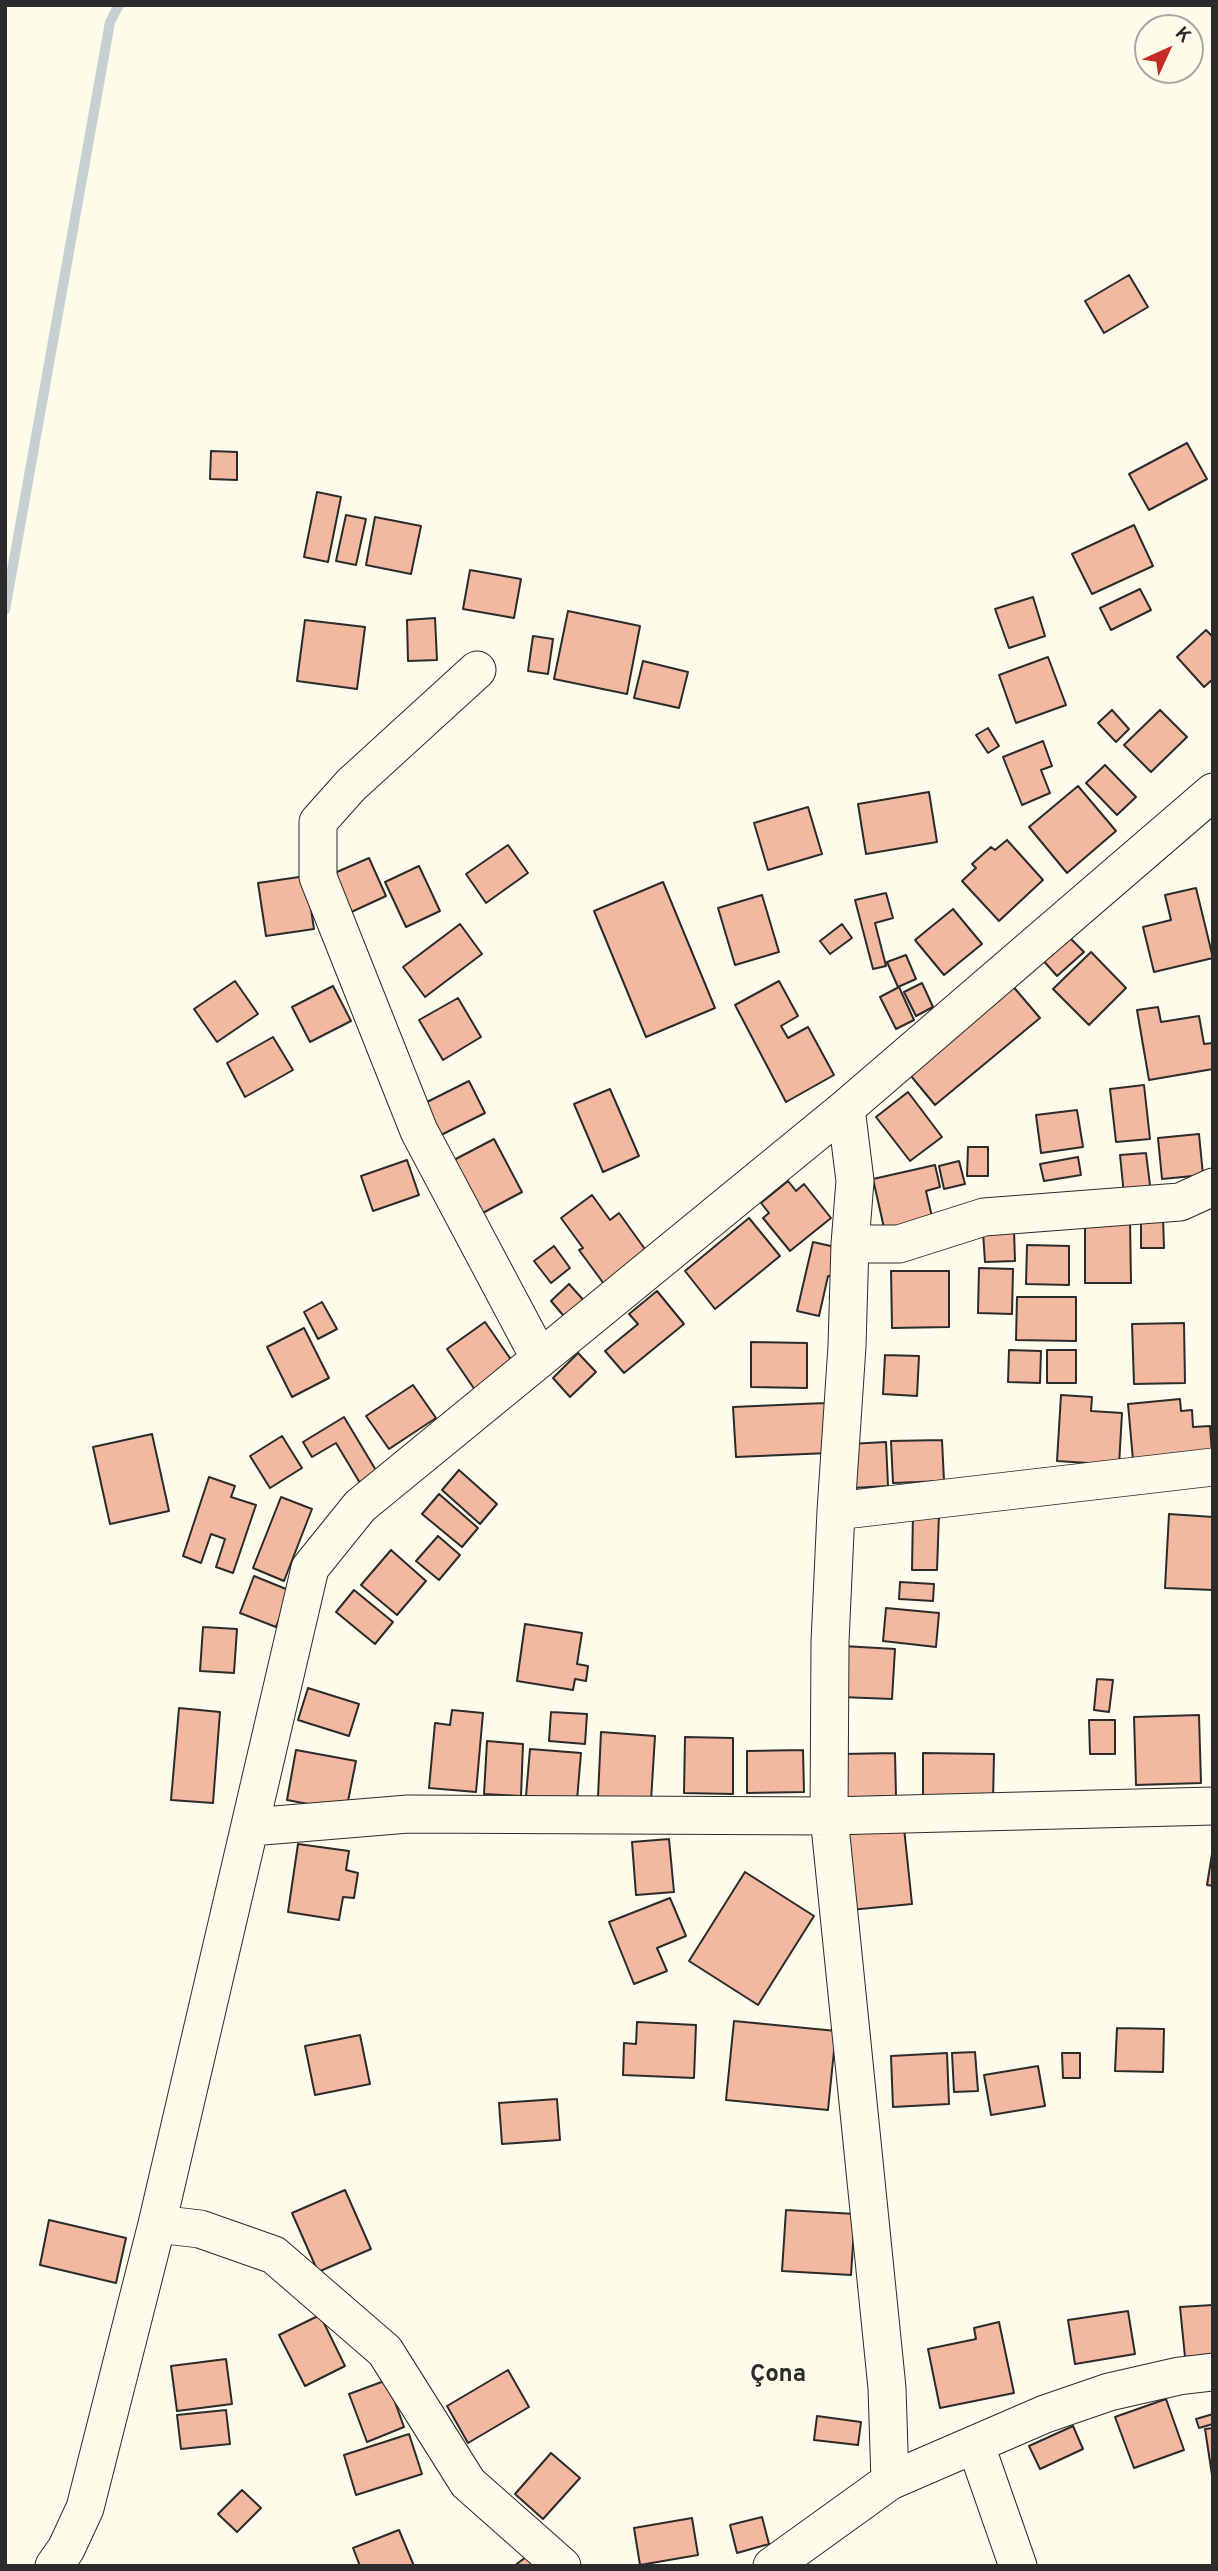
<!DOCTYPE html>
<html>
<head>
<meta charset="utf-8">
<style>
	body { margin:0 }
	#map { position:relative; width:1218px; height:2571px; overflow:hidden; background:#fdfbea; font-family:Overpass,sans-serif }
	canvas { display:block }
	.frame { position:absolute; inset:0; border:7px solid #2b2b2b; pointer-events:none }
	.north { position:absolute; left:1134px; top:14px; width:70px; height:70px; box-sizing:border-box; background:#fdfbea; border:2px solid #a9a89e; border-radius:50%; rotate:45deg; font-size:19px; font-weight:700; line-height:28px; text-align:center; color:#2b2b2b }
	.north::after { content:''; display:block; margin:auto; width:24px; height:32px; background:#c62828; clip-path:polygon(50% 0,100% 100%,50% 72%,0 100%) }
</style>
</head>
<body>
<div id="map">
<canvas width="1218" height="2571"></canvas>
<div class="frame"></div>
<div class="north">K</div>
</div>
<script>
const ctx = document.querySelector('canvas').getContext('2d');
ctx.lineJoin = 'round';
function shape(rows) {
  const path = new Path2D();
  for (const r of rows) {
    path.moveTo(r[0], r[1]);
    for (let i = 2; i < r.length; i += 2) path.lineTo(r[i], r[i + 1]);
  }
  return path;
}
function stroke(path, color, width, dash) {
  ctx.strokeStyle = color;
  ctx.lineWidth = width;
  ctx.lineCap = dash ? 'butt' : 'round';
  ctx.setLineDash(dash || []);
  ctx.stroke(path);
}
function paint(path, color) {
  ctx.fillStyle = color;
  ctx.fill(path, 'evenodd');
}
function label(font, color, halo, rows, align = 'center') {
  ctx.font = font + ' Overpass,sans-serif';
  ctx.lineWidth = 5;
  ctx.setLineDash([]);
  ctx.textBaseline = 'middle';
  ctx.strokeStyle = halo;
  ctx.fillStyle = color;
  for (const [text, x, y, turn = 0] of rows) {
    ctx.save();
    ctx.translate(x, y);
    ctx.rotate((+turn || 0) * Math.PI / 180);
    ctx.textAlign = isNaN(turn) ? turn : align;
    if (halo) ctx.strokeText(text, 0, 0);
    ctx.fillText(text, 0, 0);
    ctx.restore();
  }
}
stroke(shape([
	[5,610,110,22,119,5]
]), '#c7d0d0', 10);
const building = shape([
	[1129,275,1148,307,1104,333,1085,301,1129,275],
	[1187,443,1207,479,1149,510,1129,474,1187,443],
	[211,451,237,452,237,480,210,479,211,451],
	[317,492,341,497,328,562,304,557,317,492],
	[346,515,366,519,356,565,336,561,346,515],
	[375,517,421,526,411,574,366,565,375,517],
	[1134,525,1153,566,1092,594,1072,554,1134,525],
	[470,570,521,579,514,618,463,609,470,570],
	[1140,589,1151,610,1111,630,1100,608,1140,589],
	[1033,597,1045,636,1009,648,995,609,1033,597],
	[568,611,640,626,627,694,554,679,568,611],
	[435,618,437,660,408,661,407,620,435,618],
	[305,620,365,627,357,689,297,681,305,620],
	[1206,630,1213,637,1213,679,1204,687,1177,657,1206,630],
	[533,636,553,639,548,674,528,671,533,636],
	[1048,657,1066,705,1016,723,999,675,1048,657],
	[643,661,688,672,679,708,634,698,643,661],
	[1112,710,1129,729,1116,742,1098,723,1112,710],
	[1160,710,1187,737,1151,772,1124,745,1160,710],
	[988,728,999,746,988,753,976,735,988,728],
	[1043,741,1052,766,1041,770,1050,793,1022,805,1003,757,1043,741],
	[1105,765,1136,797,1117,815,1086,783,1105,765],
	[1078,786,1116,831,1067,873,1029,827,1078,786],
	[929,792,937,842,866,854,858,804,929,792],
	[808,807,822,854,768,870,754,823,808,807],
	[1007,840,1043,880,999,921,962,881,976,868,972,864,991,847,995,850,1007,840],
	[508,845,528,873,486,903,466,874,508,845],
	[369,858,386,896,347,914,330,875,369,858],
	[419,866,440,911,406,927,385,882,419,866],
	[306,876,314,929,266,936,258,883,306,876],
	[663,882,715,1008,646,1037,594,911,663,882],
	[1196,888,1213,958,1154,972,1143,927,1171,920,1165,895,1196,888],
	[886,893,893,918,875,923,886,966,873,969,855,900,886,893],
	[762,895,779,952,735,965,718,908,762,895],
	[953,909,982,944,944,975,915,940,953,909],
	[460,924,482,954,425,997,403,967,460,924],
	[842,924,852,938,830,954,820,941,842,924],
	[1067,935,1084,952,1057,976,1041,958,1067,935],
	[1091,952,1126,988,1089,1025,1053,989,1091,952],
	[906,955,916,979,898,987,887,962,906,955],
	[235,981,258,1014,217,1042,194,1009,235,981],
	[779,981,798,1016,781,1026,788,1038,808,1027,834,1075,786,1102,735,1005,779,981],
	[922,983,933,1007,916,1016,904,992,922,983],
	[1011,984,1040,1018,935,1105,906,1070,1011,984],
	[333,986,351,1021,310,1042,292,1007,333,986],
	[899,987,914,1020,896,1029,880,997,899,987],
	[458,998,481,1037,443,1060,419,1020,458,998],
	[1158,1007,1161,1022,1199,1016,1204,1044,1212,1043,1213,1069,1149,1080,1137,1010,1158,1007],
	[273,1037,293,1070,245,1097,227,1063,273,1037],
	[469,1081,485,1113,437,1137,421,1105,469,1081],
	[1144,1085,1150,1139,1116,1142,1110,1089,1144,1085],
	[610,1089,639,1156,603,1172,574,1104,610,1089],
	[908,1092,942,1137,910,1161,876,1117,908,1092],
	[1077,1110,1083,1147,1041,1153,1036,1115,1077,1110],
	[1199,1134,1203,1175,1162,1179,1158,1138,1199,1134],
	[494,1139,522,1192,479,1215,450,1162,494,1139],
	[968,1147,988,1147,988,1176,967,1176,968,1147],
	[1146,1153,1151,1193,1124,1195,1120,1155,1146,1153],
	[1078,1157,1081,1175,1044,1181,1040,1164,1078,1157],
	[407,1160,419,1195,373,1211,361,1176,407,1160],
	[959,1161,965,1184,944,1189,939,1166,959,1161],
	[935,1165,940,1187,926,1191,933,1221,885,1232,873,1179,935,1165],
	[788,1181,796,1191,804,1184,831,1218,790,1251,763,1218,769,1213,761,1203,788,1181],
	[592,1195,610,1220,619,1213,647,1252,604,1284,579,1250,583,1248,561,1218,592,1195],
	[1141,1217,1163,1217,1164,1248,1141,1248,1141,1217],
	[749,1218,780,1256,715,1309,685,1271,749,1218],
	[1085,1219,1130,1219,1131,1283,1085,1283,1085,1219],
	[1014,1230,1015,1261,985,1262,983,1232,1014,1230],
	[813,1242,844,1249,838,1277,828,1276,819,1316,797,1311,813,1242],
	[1027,1245,1069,1246,1069,1285,1026,1284,1027,1245],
	[554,1246,570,1268,551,1283,534,1261,554,1246],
	[979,1268,1013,1269,1012,1314,978,1313,979,1268],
	[891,1271,949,1271,949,1327,892,1328,891,1271],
	[569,1284,587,1304,568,1321,551,1301,569,1284],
	[657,1291,684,1324,624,1373,605,1351,638,1324,629,1314,657,1291],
	[1017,1297,1076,1297,1076,1341,1016,1340,1017,1297],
	[322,1302,337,1329,318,1339,304,1312,322,1302],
	[485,1322,514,1364,475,1390,447,1349,485,1322],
	[1184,1323,1185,1383,1134,1384,1132,1324,1184,1323],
	[304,1328,329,1378,292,1397,267,1347,304,1328],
	[751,1342,807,1343,807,1388,751,1387,751,1342],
	[1009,1350,1041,1351,1040,1383,1008,1382,1009,1350],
	[1047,1350,1076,1350,1076,1383,1047,1383,1047,1350],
	[578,1353,596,1372,570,1397,553,1378,578,1353],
	[885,1355,919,1356,917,1396,883,1394,885,1355],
	[413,1385,436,1418,389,1449,366,1416,413,1385],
	[1061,1395,1092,1397,1091,1411,1122,1413,1119,1465,1057,1461,1061,1395],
	[1180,1399,1181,1411,1192,1410,1193,1427,1210,1426,1212,1453,1133,1460,1128,1404,1180,1399],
	[825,1403,828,1453,736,1457,733,1407,825,1403],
	[344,1417,377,1472,360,1483,336,1443,312,1457,303,1442,344,1417],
	[152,1434,169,1511,110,1524,93,1447,152,1434],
	[282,1436,302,1468,270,1488,250,1456,282,1436],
	[942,1440,944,1481,893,1483,891,1441,942,1440],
	[886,1442,888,1486,852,1488,849,1444,886,1442],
	[459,1470,497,1504,480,1524,442,1490,459,1470],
	[209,1477,235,1486,231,1497,256,1505,233,1573,216,1567,225,1539,211,1534,201,1563,183,1556,209,1477],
	[439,1494,478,1528,462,1547,422,1514,439,1494],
	[281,1497,312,1509,284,1581,253,1568,281,1497],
	[913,1513,939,1514,937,1570,912,1570,913,1513],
	[1169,1514,1213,1517,1213,1590,1165,1588,1169,1514],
	[438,1536,460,1555,439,1580,416,1561,438,1536],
	[391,1550,426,1581,397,1615,361,1585,391,1550],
	[254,1576,291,1591,276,1627,240,1613,254,1576],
	[900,1582,934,1584,933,1601,899,1599,900,1582],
	[354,1590,393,1622,375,1644,336,1612,354,1590],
	[886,1608,939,1613,936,1647,883,1641,886,1608],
	[525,1624,582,1633,577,1664,588,1666,586,1681,575,1679,573,1690,517,1681,525,1624],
	[203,1627,237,1629,234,1673,200,1671,203,1627],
	[843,1646,895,1649,892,1699,841,1697,843,1646],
	[1097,1679,1113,1680,1109,1712,1094,1710,1097,1679],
	[308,1688,359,1704,349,1736,298,1720,308,1688],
	[179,1708,220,1712,213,1803,171,1800,179,1708],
	[452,1710,483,1713,476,1792,429,1788,435,1723,450,1725,452,1710],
	[551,1712,587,1714,585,1744,549,1741,551,1712],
	[1199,1715,1201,1783,1136,1785,1134,1717,1199,1715],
	[1089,1720,1115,1720,1115,1754,1090,1754,1089,1720],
	[601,1732,655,1736,651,1801,598,1797,601,1732],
	[685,1737,733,1738,733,1794,684,1793,685,1737],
	[487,1741,523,1744,521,1796,484,1794,487,1741],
	[530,1749,581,1753,577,1800,526,1796,530,1749],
	[296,1750,356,1761,346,1811,287,1800,296,1750],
	[803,1750,804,1792,747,1793,747,1751,803,1750],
	[895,1753,896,1796,844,1798,843,1754,895,1753],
	[923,1753,994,1754,993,1800,923,1799,923,1753],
	[904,1828,912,1904,850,1910,842,1835,904,1828],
	[669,1839,674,1892,636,1895,632,1842,669,1839],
	[298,1844,349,1851,346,1870,358,1873,354,1898,343,1897,339,1920,288,1912,298,1844],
	[1213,1848,1213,1886,1207,1885,1213,1848],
	[745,1872,814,1916,758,2005,689,1961,745,1872],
	[670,1898,686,1936,657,1948,667,1971,634,1984,609,1922,670,1898],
	[734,2021,836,2031,828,2110,726,2100,734,2021],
	[637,2022,696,2025,694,2078,623,2075,624,2043,636,2044,637,2022],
	[1117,2028,1164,2029,1163,2072,1115,2071,1117,2028],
	[360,2035,370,2084,315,2095,305,2046,360,2035],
	[975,2052,978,2091,954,2092,952,2053,975,2052],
	[947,2053,949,2104,893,2107,891,2056,947,2053],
	[1062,2053,1080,2053,1080,2078,1063,2078,1062,2053],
	[1038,2066,1045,2106,991,2115,984,2075,1038,2066],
	[557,2099,560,2140,502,2144,499,2103,557,2099],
	[345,2190,371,2249,318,2272,292,2213,345,2190],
	[786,2210,855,2214,851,2275,782,2271,786,2210],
	[49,2220,126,2238,116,2283,40,2265,49,2220],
	[1213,2305,1213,2355,1185,2357,1180,2307,1213,2305],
	[1128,2311,1135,2354,1075,2364,1068,2320,1128,2311],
	[320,2315,345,2366,305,2386,279,2335,320,2315],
	[999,2322,1014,2393,940,2408,928,2349,976,2339,974,2328,999,2322],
	[226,2359,232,2404,177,2411,171,2366,226,2359],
	[508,2370,529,2407,468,2443,447,2406,508,2370],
	[387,2380,404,2427,367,2442,349,2394,387,2380],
	[1166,2399,1184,2450,1134,2468,1115,2417,1166,2399],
	[226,2410,230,2444,181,2449,177,2415,226,2410],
	[1213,2414,1213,2424,1199,2428,1196,2419,1213,2414],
	[817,2416,861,2422,858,2445,814,2440,817,2416],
	[1073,2426,1083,2449,1040,2469,1029,2446,1073,2426],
	[1213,2428,1213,2474,1212,2475,1205,2429,1213,2428],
	[409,2434,422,2474,356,2495,344,2455,409,2434],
	[551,2453,580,2478,543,2519,515,2494,551,2453],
	[242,2490,261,2508,237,2532,218,2514,242,2490],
	[762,2517,769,2544,737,2553,730,2525,762,2517],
	[692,2518,698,2555,640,2565,634,2528,692,2518],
	[399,2530,414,2566,360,2566,353,2548,399,2530],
	[530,2554,539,2566,514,2566,530,2554]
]);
paint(building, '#f2b8a0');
stroke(building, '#2b2b2b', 2);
const minor = shape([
	[477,670,351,785,318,822,318,877,419,1131,539,1357],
	[846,1108,855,1181,850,1244,847,1346,836,1511,830,1642,829,1816,887,2388,890,2481],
	[850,1244,899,1244,984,1217,1180,1202,1213,1187],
	[836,1511,1213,1467],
	[251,1827,408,1814,829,1816,1213,1806],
	[157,2224,200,2229,274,2255,385,2351,468,2483,562,2566],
	[976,2446,1018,2566],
	[54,2566,66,2549,85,2508,157,2224,310,1568,360,1506,846,1108,1213,792],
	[772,2566,890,2481,1045,2414,1109,2392,1179,2376,1213,2372]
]);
stroke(minor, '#2b2b2b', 39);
stroke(minor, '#fdfbea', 37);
label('bold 24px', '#2b2b2b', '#fdfbea', [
	["Çona",778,2376]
]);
</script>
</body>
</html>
